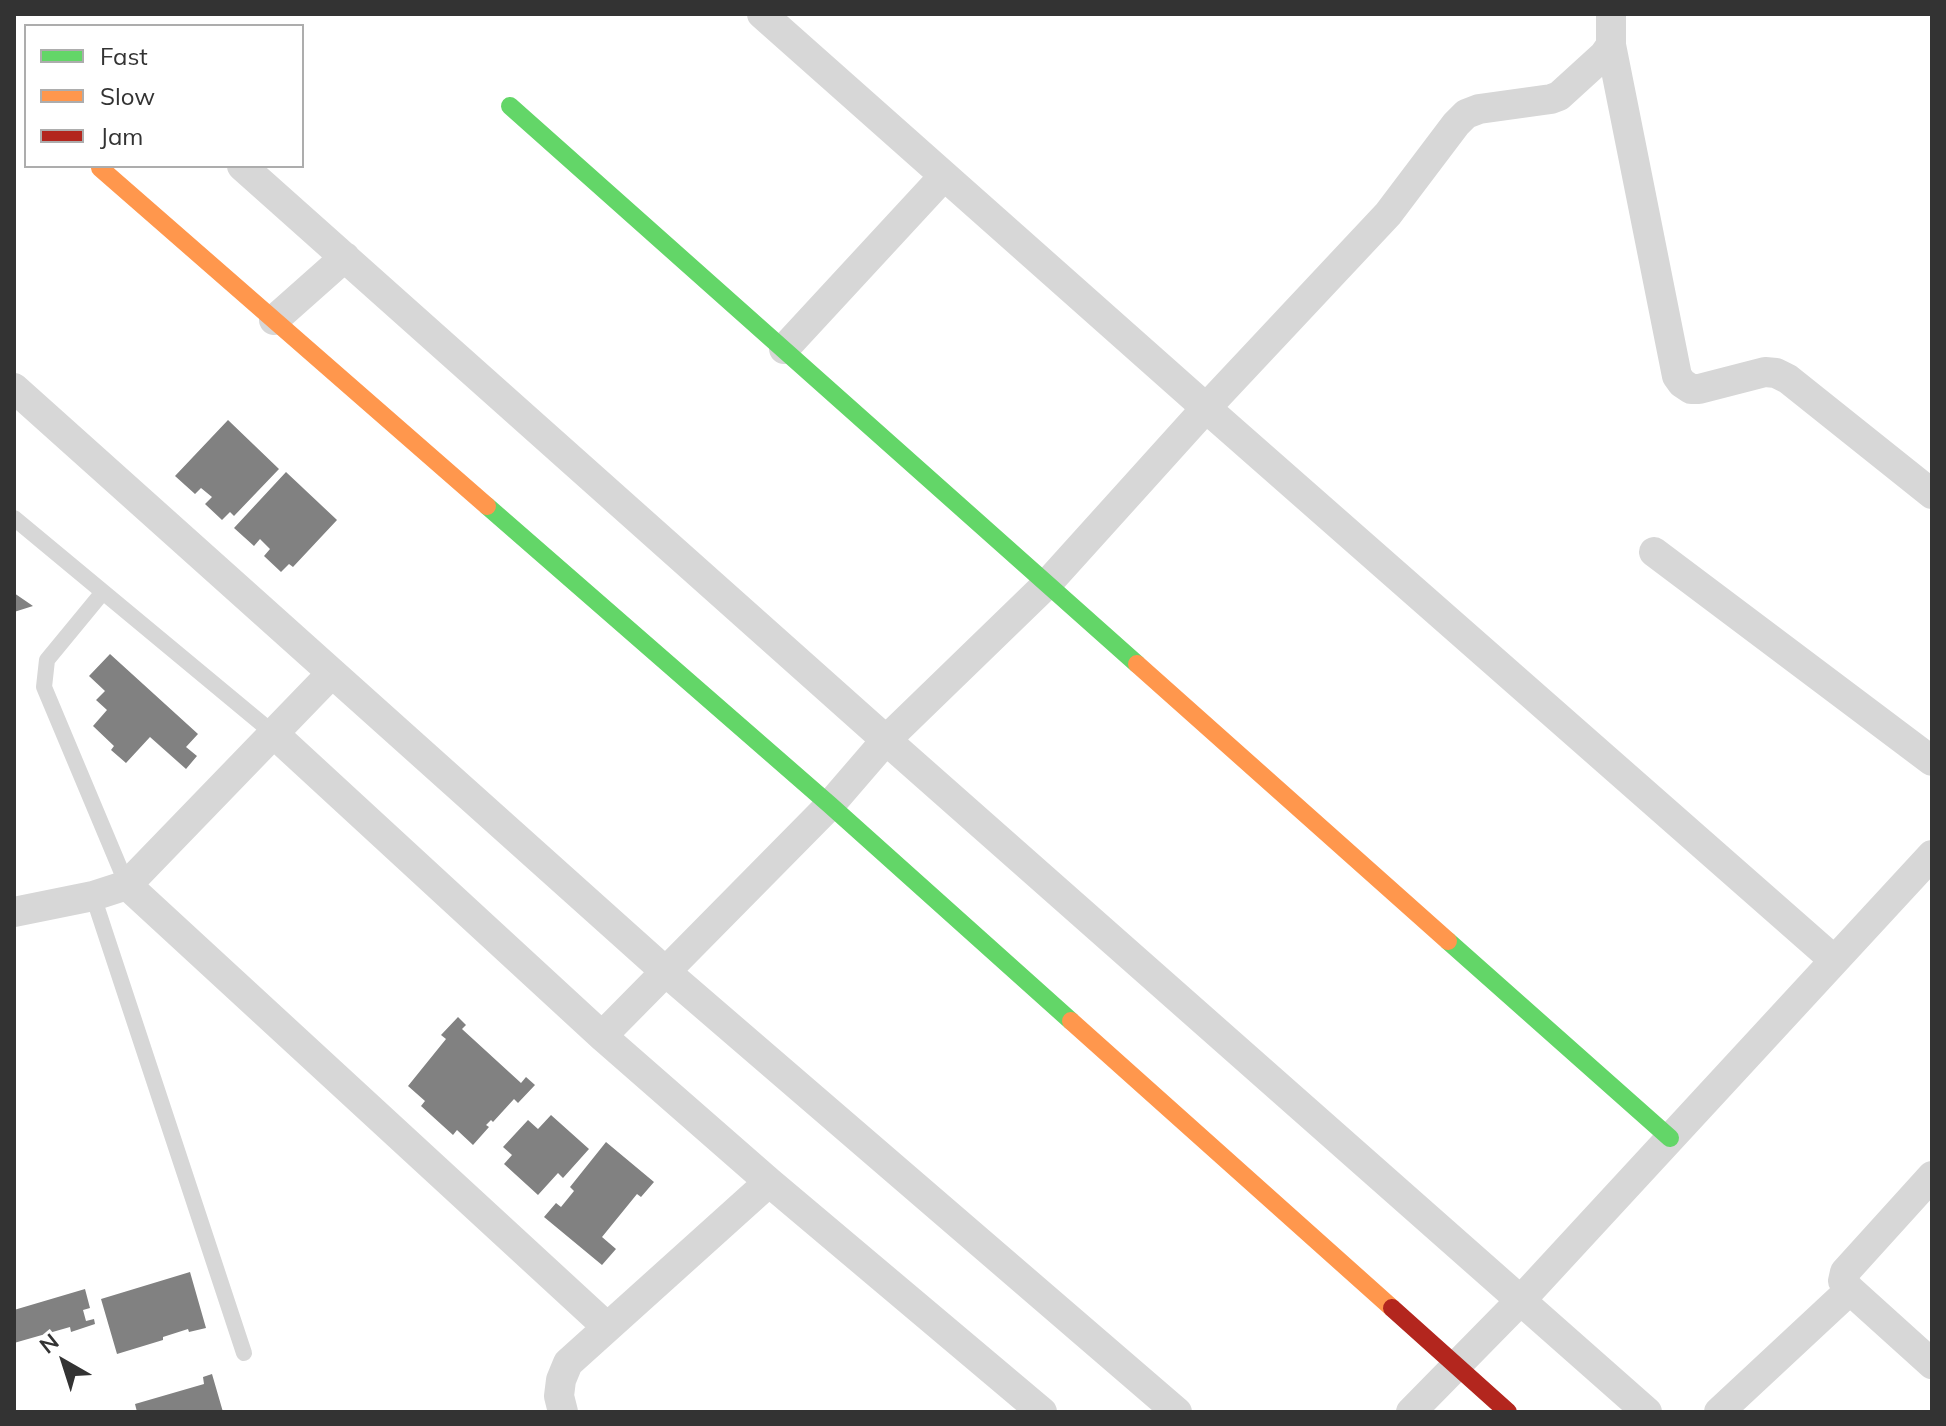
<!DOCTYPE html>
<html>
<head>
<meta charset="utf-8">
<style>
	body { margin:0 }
	#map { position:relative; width:1946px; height:1426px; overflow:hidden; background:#fff; font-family:Mulish,sans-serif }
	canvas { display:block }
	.frame { position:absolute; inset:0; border:16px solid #333; pointer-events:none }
	.legend { position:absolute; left:24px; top:24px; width:280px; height:144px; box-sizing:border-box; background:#fff; border:2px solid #adadad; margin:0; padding:10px 14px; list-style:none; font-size:24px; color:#333 }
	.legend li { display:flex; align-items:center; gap:16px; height:40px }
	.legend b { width:40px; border:2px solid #adadad }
	.north { position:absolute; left:24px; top:1322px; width:80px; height:80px; -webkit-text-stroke:6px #fff; paint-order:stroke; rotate:321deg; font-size:22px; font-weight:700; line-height:32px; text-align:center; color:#333 }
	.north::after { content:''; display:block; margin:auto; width:28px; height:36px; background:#333; clip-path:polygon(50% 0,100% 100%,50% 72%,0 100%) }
</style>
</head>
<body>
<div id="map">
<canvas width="1946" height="1426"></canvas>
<div class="frame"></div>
<ul class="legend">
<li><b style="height:10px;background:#63d668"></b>Fast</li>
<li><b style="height:10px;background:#ff974d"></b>Slow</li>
<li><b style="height:10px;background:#b3261e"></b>Jam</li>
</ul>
<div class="north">N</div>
</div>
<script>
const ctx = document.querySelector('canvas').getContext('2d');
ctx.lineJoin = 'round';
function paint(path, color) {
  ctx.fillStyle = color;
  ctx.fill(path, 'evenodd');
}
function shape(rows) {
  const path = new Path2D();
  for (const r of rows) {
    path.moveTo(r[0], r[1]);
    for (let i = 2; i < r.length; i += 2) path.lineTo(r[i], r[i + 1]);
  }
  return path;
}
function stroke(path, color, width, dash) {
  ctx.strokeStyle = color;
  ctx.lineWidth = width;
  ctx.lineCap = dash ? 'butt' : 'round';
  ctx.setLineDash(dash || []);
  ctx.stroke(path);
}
paint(shape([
	[228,420,279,469,234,516,230,512,222,520,205,504,212,497,201,488,195,494,175,476],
	[286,472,337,520,293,567,289,564,281,572,264,556,270,549,260,539,254,546,234,528],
	[14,593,33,606,14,612],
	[110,654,198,734,186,747,197,756,186,769,150,737,126,763,111,750,114,746,93,726,107,710,96,700,105,691,89,676],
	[458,1017,466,1025,462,1029,521,1083,526,1077,535,1085,518,1103,514,1099,493,1122,491,1120,486,1125,489,1127,473,1145,457,1130,453,1135,421,1106,425,1101,408,1086,446,1039,441,1035],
	[551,1115,589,1149,563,1178,558,1173,538,1195,504,1164,512,1155,503,1147,528,1120,538,1129],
	[606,1142,654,1182,641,1197,637,1194,602,1237,616,1249,602,1265,544,1217,556,1203,561,1207,574,1191,570,1187],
	[190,1272,206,1328,189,1332,188,1329,163,1337,163,1340,117,1354,101,1299],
	[85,1289,90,1308,83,1310,86,1321,94,1319,95,1324,71,1332,70,1327,14,1343,14,1310],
	[212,1374,223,1412,137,1412,135,1404,204,1384,203,1377]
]), '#818181');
stroke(shape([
	[14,518,273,733],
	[103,592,47,660,44,687,127,885],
	[93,896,244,1353]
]), '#d7d7d7', 16);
stroke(shape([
	[762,14,1206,408,1834,960],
	[1611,45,1677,376,1682,383,1691,389,1699,389,1765,372,1776,373,1788,379,1932,494],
	[242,166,886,740,1647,1412],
	[274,320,345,257],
	[784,349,944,176],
	[14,388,666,972,1177,1412],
	[1654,552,1932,761],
	[273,733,602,1036,769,1182,1042,1412],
	[127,885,607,1327],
	[14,912,93,896,127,885,332,673],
	[602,1036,830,805,886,740,1048,583,1206,408,1388,214,1456,124,1466,114,1479,109,1551,99,1559,96,1604,55,1611,45,1611,14],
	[1932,1176,1845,1272,1843,1281,1850,1290,1932,1364],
	[563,1412,559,1396,561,1380,568,1363,769,1182],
	[1411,1412,1520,1301,1932,855],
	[1719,1412,1850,1290]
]), '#d7d7d7', 30);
stroke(shape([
	[510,106,1137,664],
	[487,506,830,805,1071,1021],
	[1448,941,1670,1138]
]), '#63d668', 18);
stroke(shape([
	[100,168,487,506],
	[1137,664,1448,941],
	[1071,1021,1392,1308]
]), '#ff974d', 18);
stroke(shape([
	[1392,1308,1508,1412]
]), '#b3261e', 18);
</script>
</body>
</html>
